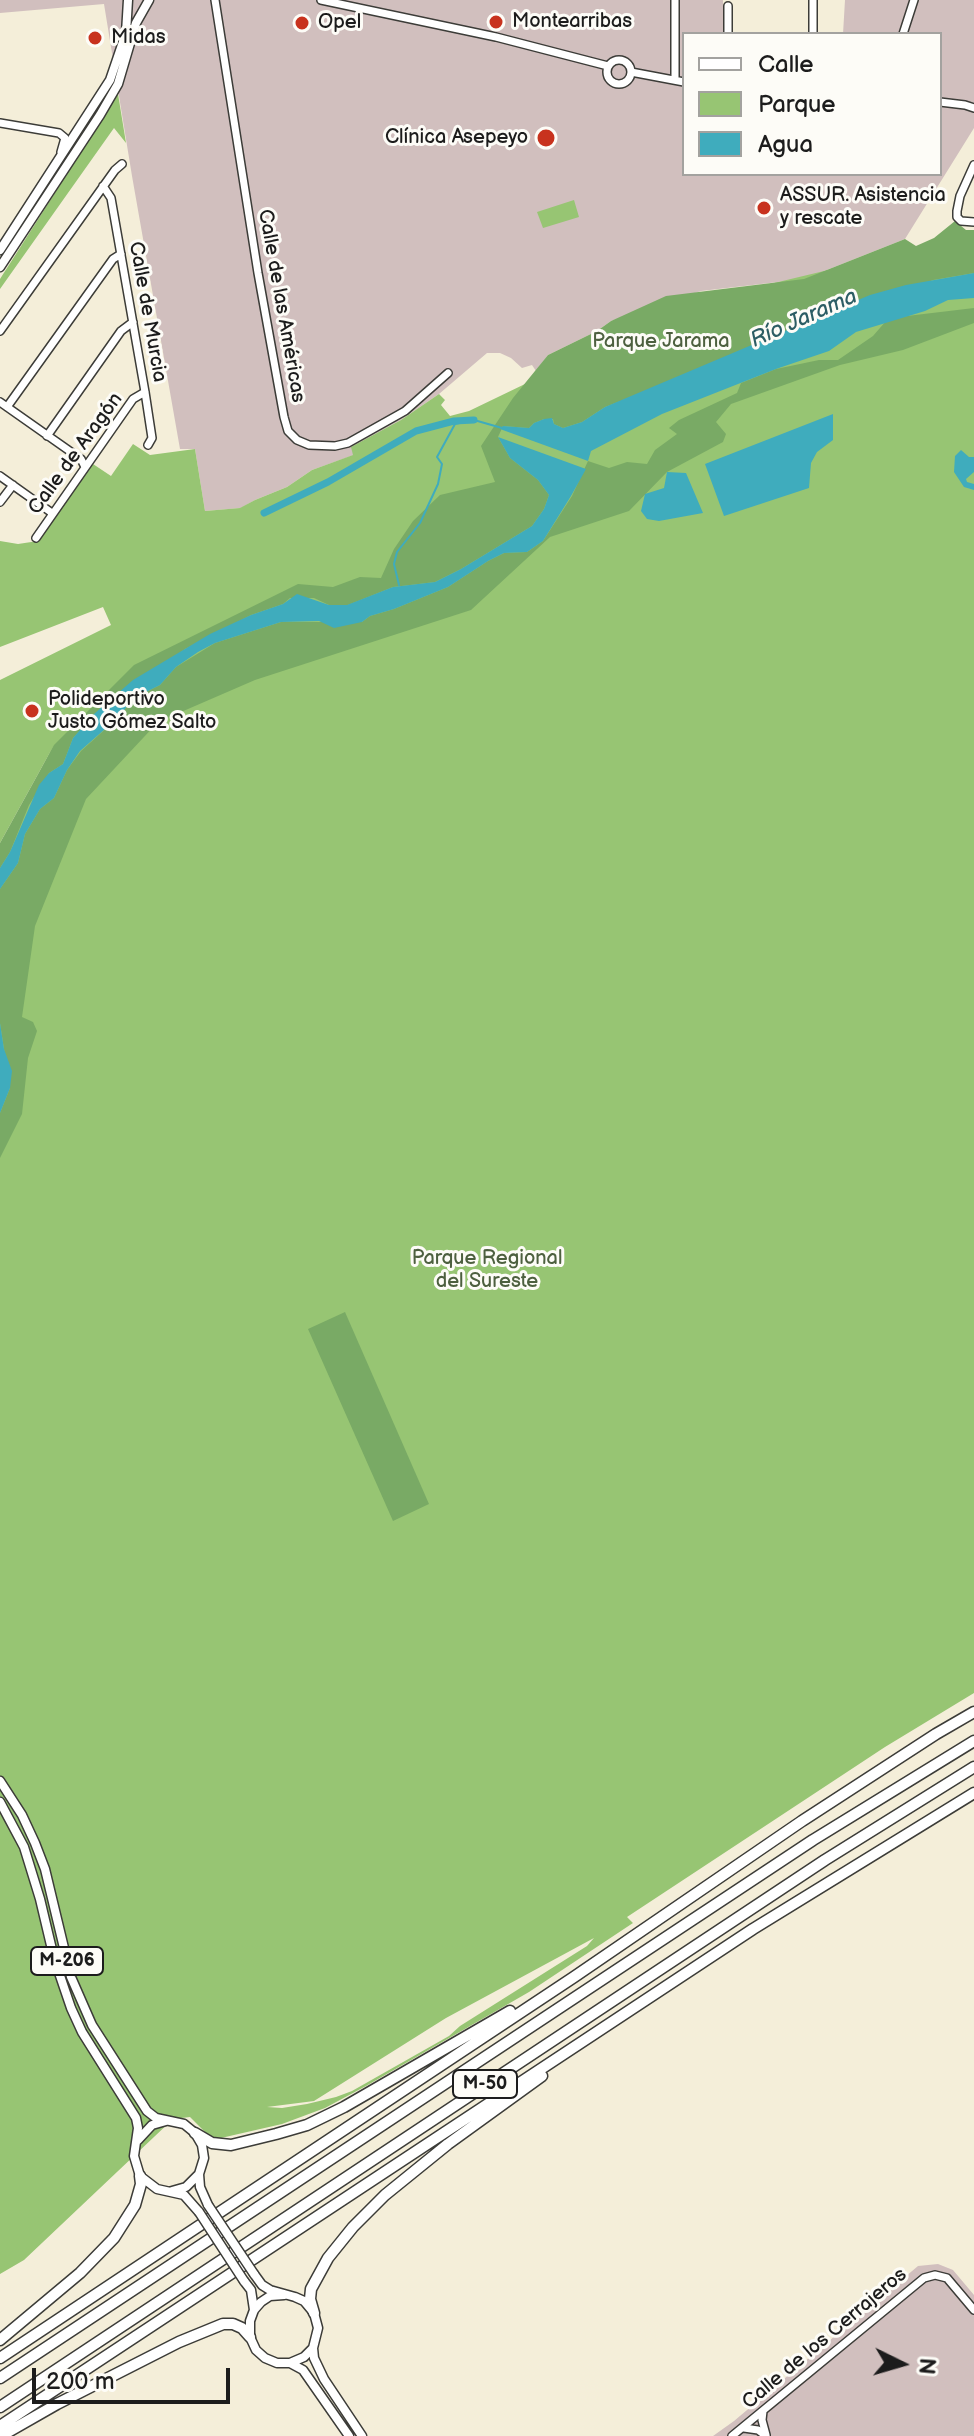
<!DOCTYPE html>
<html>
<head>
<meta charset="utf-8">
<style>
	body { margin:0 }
	#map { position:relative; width:974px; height:2436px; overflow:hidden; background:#f4eed9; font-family:"Balsamiq Sans",sans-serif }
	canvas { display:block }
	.legend { position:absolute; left:682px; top:32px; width:260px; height:144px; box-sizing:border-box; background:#fdfcf7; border:2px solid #a3a29f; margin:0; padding:10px 14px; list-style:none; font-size:24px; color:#1c1c1c }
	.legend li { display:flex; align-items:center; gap:16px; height:40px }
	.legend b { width:40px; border:2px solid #a3a29f }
	.north { position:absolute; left:862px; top:2324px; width:80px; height:80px; -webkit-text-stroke:6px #fdfcf7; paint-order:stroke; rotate:95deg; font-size:22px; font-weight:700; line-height:32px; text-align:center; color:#1c1c1c }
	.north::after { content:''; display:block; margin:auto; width:28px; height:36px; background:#1c1c1c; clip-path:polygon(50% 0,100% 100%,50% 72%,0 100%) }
	.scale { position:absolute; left:32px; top:2368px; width:198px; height:36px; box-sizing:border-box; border:4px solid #1c1c1c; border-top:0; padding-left:10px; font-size:24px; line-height:28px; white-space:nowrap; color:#1c1c1c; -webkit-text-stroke:6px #fdfcf7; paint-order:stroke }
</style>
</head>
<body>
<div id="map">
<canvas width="974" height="2436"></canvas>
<ul class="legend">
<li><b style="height:10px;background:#fff"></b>Calle</li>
<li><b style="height:22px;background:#97c573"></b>Parque</li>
<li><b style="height:22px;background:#3facbd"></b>Agua</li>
</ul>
<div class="north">N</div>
<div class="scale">200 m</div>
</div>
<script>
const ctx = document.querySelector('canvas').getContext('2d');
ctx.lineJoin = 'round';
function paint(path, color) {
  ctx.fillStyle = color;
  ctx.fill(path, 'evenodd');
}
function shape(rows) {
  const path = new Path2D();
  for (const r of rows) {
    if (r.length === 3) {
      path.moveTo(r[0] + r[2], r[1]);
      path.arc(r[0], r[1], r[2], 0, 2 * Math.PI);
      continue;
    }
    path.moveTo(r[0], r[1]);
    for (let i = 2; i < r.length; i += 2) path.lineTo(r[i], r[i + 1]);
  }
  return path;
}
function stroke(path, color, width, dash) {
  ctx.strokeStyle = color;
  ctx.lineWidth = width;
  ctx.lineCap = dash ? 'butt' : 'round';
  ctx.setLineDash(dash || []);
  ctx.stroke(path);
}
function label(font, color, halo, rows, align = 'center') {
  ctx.font = font + ' "Balsamiq Sans",sans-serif';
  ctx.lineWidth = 6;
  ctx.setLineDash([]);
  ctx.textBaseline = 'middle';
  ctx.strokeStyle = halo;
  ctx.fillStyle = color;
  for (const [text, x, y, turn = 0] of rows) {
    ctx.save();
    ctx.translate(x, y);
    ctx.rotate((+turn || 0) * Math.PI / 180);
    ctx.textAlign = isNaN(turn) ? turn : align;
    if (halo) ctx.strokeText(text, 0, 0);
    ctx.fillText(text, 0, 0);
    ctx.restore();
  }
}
paint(shape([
	[0,0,723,0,723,34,684,34,684,174,940,174,940,34,843,34,845,0,974,0,974,128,905,239,804,279,701,291,611,321,597,331,548,355,536,371,532,365,522,368,511,358,500,353,487,353,439,394,401,420,352,447,354,455,312,470,287,487,255,500,241,508,205,511,195,449,180,449,132,176,104,4,0,13],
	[938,2264,953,2270,974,2295,974,2436,713,2436,734,2421,918,2266]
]), '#d1bfbe');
paint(shape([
	[118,94,126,143,114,128,0,289,0,279],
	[574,200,579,217,543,228,537,212],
	[974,235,974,1693,885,1747,627,1917,633,1923,529,1992,366,2086,325,2108,282,2124,221,2138,210,2137,190,2117,173,2119,24,2260,0,2274,0,848,54,745,0,843,0,680,111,625,103,607,0,647,0,541,18,544,38,541,93,464,111,476,133,444,150,455,195,449,205,511,240,508,255,500,287,487,312,470,353,455,351,447,401,420,439,394,445,400,441,405,450,416,469,411,695,302],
	[594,1938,587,1946,460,2026,449,2036,352,2091,336,2097,307,2104,282,2108,267,2107,314,2101,446,2018]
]), '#97c573');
paint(shape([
	[955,221,966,230,974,230,974,273,933,280,605,407,582,422,563,428,554,424,553,419,544,419,534,423,529,428,503,426,498,437,510,458,538,480,549,495,544,509,532,526,461,569,435,582,393,587,348,605,329,605,314,598,290,598,283,604,251,615,185,649,110,702,94,715,73,738,63,764,49,773,29,805,10,852,0,868,0,843,54,745,134,665,298,584,333,587,360,577,381,578,394,549,413,521,440,495,495,482,481,446,513,398,548,355,597,331,611,321,666,296,804,279,905,239,916,246,934,238],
	[974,308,974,323,903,350,840,365,731,404,716,422,726,434,723,442,667,472,629,511,550,537,471,610,255,680,158,722,86,799,35,926,22,1017,33,1022,37,1031,28,1058,22,1114,0,1158,0,1113,10,1088,0,1023,0,889,18,863,25,834,40,809,54,798,67,770,81,751,121,715,127,706,136,697,160,685,176,667,215,643,281,622,362,622,370,616,394,609,448,587,488,561,504,553,527,552,543,541,572,496,588,461,609,468,627,462,647,464,655,450,677,434,669,428,679,420,737,393,741,383,776,369,819,360,838,360,873,336,886,321,907,316],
	[345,1312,429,1504,393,1521,308,1329]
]), '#79aa65');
paint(shape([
	[974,273,974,298,948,300,925,311,856,332,829,351,776,369,662,414,591,451,588,461,500,429,503,426,529,428,534,423,544,419,552,418,554,424,563,428,582,422,605,407,870,295,906,285],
	[833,414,833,440,817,452,811,463,809,488,724,516,705,464],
	[498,437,586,469,571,496,543,541,527,552,504,553,488,561,448,587,394,609,370,616,362,622,334,628,319,621,281,622,215,643,198,652,176,667,160,685,136,697,127,706,121,715,80,751,67,770,54,798,40,809,25,834,18,863,0,889,0,868,10,852,39,785,49,773,63,764,73,738,94,714,133,680,210,634,251,615,283,604,297,594,329,605,347,605,393,587,435,582,461,569,532,526,544,509,549,495,538,480,510,458],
	[961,450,969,457,974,457,974,472,966,479,967,482,974,484,974,490,964,487,954,472,955,456],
	[667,472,686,473,703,513,659,521,647,519,641,511,645,494,664,488],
	[0,1023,4,1049,12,1071,10,1088,0,1113]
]), '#3facbd');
stroke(shape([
	[399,585,394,564,397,552,420,523,438,484,442,464,437,457,455,424,474,420,502,428]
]), '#3facbd', 2);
stroke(shape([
	[264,513,328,482,416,431,454,421,474,420]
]), '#3facbd', 7);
const minor = shape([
	[215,0,258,273,284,417,288,431,297,440,309,445,335,446,348,443,405,411,448,373],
	[321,0,496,37,608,66],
	[728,6,728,34],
	[813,34,813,0],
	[903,34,914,0],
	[619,72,12],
	[631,72,684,82],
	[675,80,675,0],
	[940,102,965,105,974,108],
	[0,123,59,133,65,138,61,152],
	[974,165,960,196,957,211,957,217,961,221,974,222],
	[103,186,111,198,145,392,152,438,148,445],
	[0,331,115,170,122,164],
	[0,402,81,459,85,467],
	[7,407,113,259,121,254],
	[47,436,121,331,133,322],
	[0,476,52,513],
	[0,502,13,485],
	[36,538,133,399,145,392],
	[763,2411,762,2420,766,2435],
	[744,2428,758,2430,766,2436],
	[732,2436,924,2278,935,2275,947,2278,974,2310]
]);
const major = shape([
	[0,250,110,80,126,33,128,0],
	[0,267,100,115,118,84,136,23,149,0],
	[0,1781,22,1815,35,1843,45,1869,71,1977,92,2025,147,2111,156,2118,184,2124,195,2133,202,2145,204,2158,199,2174,200,2187,208,2205],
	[0,1802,24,1847,40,1899,54,1958,71,2008,82,2032,136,2118,138,2128,134,2156,140,2176,157,2189,184,2195,199,2212],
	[138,2140,152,2125,166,2121],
	[172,2191,186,2187,199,2174],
	[254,2274,262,2285,270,2290,295,2297,304,2301,314,2313,318,2328,313,2348,304,2357,290,2363,277,2363,265,2358,256,2350,250,2337,250,2321,254,2310,261,2302,270,2296,284,2295],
	[244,2281,251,2290,254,2310],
	[313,2348,314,2358,324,2379,362,2436],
	[290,2363,303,2370,349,2436]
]);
const highway = shape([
	[195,2133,212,2143,231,2145,276,2134,307,2125,344,2107,510,2011],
	[314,2313,310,2299,311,2289,328,2258,353,2227,385,2195,448,2144,542,2076],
	[0,2340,80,2273,114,2238,135,2205,141,2184,140,2176],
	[0,2358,574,1977,802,1821,936,1734,974,1712],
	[0,2378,813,1840,974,1741],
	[0,2407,825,1860,974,1767],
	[0,2426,753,1929,974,1793],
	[1,2436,57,2404,179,2342,223,2324,233,2324,242,2328,250,2337]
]);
stroke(minor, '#3c3c38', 10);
stroke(major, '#3c3c38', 11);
stroke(highway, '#3c3c38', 13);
stroke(minor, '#fff', 7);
stroke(major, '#fff', 8);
stroke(highway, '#fff', 10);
const majorBridge = shape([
	[208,2205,254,2274],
	[199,2212,244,2281]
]);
stroke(majorBridge, '#3c3c38', 11, []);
stroke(majorBridge, '#fff', 8);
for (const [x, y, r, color] of [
	[496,22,8,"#c8321e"],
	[302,23,8,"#c8321e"],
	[95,38,8,"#c8321e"],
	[546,138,10,"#c8321e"],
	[764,208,8,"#c8321e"],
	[32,711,8,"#c8321e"]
]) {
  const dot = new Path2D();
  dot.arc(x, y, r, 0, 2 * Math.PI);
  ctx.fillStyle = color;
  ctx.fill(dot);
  stroke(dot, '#fdfcf7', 3);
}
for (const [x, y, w] of [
	[67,1961,72],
	[485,2084,64]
]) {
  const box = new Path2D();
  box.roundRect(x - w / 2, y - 14, w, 28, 6);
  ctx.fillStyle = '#fdfcf7';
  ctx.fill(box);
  stroke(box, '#1c1c1c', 2);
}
label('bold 18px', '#1c1c1c', null, [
	["M-206",67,1961],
	["M-50",485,2084]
]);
label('20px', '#1c1c1c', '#fdfcf7', [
	["Montearribas",512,22],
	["Opel",318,23],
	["Midas",111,38],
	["Clínica Asepeyo",528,138,"right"],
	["ASSUR. Asistencia",780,196],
	["y rescate",780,219],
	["Polideportivo",48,700],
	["Justo Gómez Salto",48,723]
], 'left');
label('20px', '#1c1c1c', '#fdfcf7', [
	["Calle de las Américas",281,306,80],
	["Calle de Murcia",147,312,80],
	["Calle de Aragón",76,454,-54],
	["Calle de los Cerrajeros",825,2339,-40]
]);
label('20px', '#4d603f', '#fdfcf7', [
	["Parque Jarama",661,342],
	["Parque Regional",487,1259],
	["del Sureste",487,1282]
]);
label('italic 22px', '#2c5d64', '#fdfcf7', [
	["Río Jarama",804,319,-24]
]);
</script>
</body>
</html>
